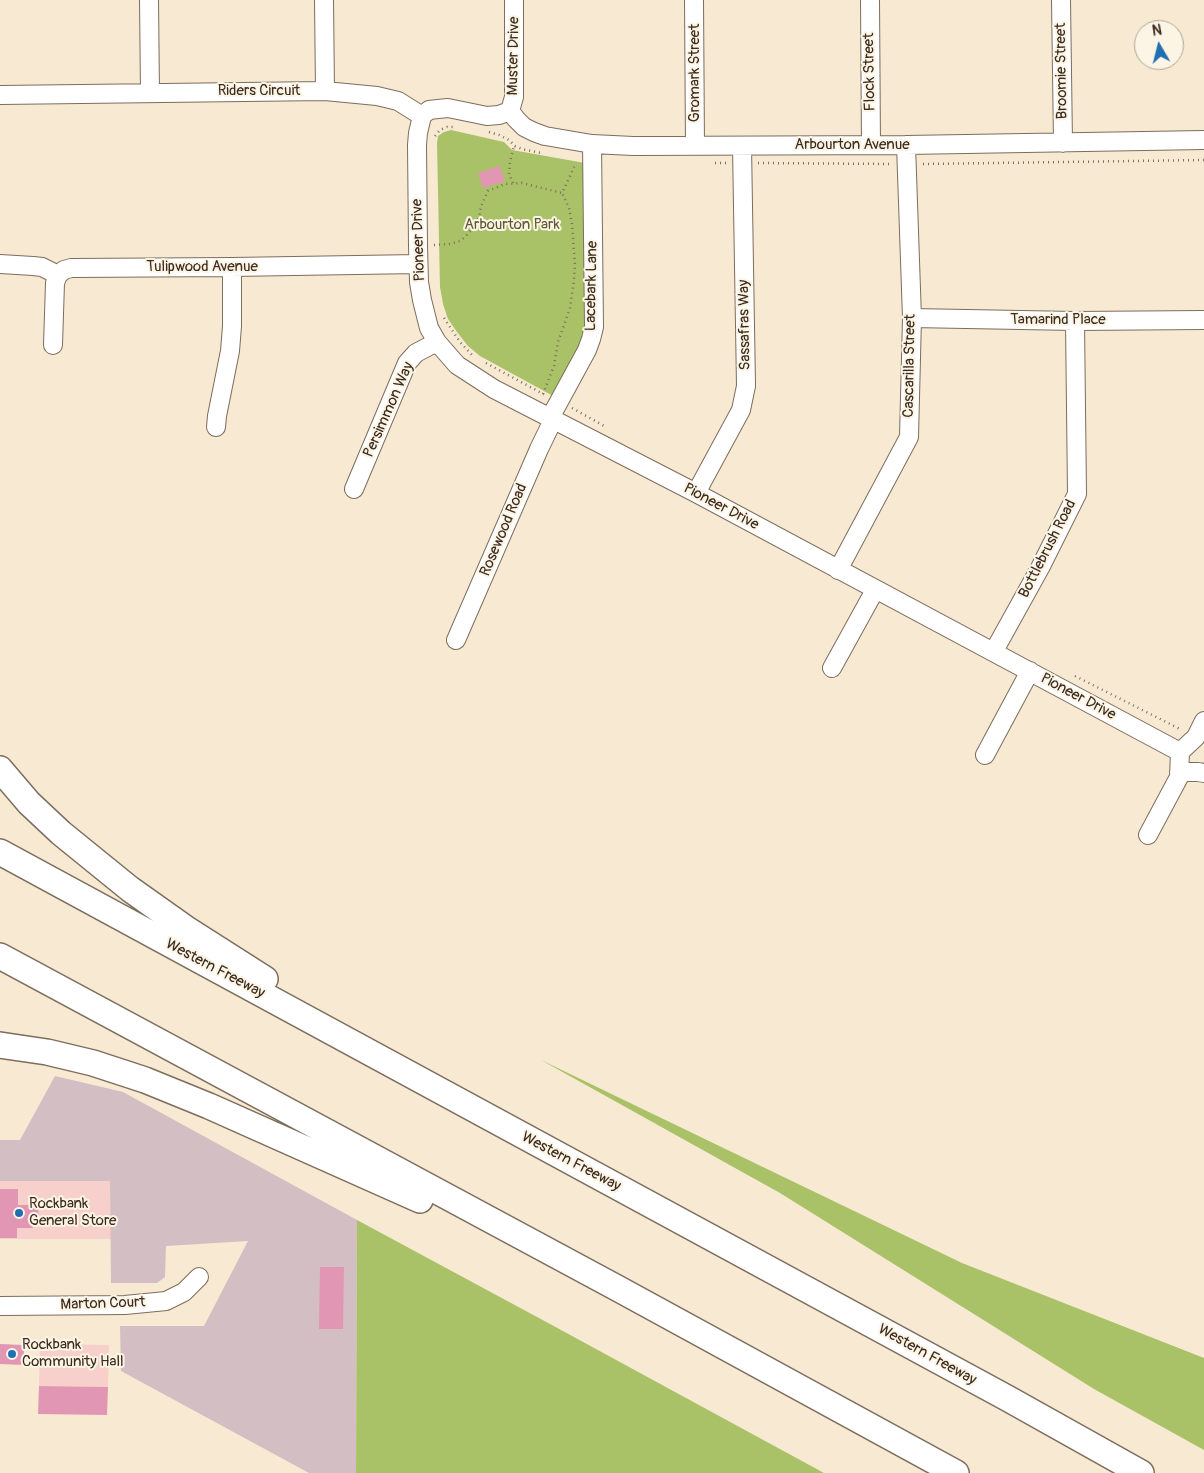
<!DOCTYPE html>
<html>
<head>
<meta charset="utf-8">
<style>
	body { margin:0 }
	#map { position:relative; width:1204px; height:1473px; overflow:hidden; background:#f7e9d2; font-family:Pangolin,sans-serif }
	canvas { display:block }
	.north { position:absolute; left:1134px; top:20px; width:50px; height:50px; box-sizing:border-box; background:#fcf5e5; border:1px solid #afa495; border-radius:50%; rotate:352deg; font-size:14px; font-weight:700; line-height:20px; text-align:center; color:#3b2a1e }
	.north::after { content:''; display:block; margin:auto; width:18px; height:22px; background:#1f6fb2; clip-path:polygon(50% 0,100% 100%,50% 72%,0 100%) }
</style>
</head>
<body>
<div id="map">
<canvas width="1204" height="1473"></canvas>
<div class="north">N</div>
</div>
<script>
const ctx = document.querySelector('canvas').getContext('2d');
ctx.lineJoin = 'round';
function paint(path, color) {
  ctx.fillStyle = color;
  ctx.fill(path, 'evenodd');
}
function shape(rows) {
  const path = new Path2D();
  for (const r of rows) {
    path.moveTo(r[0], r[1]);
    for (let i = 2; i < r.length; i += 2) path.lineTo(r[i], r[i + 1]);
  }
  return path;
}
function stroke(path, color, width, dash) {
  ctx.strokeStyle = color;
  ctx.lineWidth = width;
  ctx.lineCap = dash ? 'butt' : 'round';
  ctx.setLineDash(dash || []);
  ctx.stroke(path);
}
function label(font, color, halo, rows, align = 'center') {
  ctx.font = font + ' Pangolin,sans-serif';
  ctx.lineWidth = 4;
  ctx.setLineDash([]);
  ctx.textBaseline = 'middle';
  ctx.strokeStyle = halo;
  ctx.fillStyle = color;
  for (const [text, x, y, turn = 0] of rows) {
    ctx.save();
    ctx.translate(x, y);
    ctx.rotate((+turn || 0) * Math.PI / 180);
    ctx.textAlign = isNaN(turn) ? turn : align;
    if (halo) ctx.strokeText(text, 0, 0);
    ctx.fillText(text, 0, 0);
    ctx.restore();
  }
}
paint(shape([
	[0,1181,110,1181,111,1239,0,1239],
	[40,1344,109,1345,108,1387,39,1386]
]), '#f7d0cc');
paint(shape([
	[55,1076,123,1092,357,1220,356,1473,309,1473,121,1371,120,1326,204,1326,248,1241,166,1246,165,1277,157,1283,111,1283,110,1181,0,1181,0,1140,20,1140]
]), '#d2bec3');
paint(shape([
	[451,130,504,142,512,150,585,163,587,334,555,397,480,356,468,346,457,332,448,319,443,304,440,287,437,143,438,136,444,132],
	[541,1060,962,1263,1204,1358,1204,1450,1094,1389,780,1193],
	[357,1220,550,1324,824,1473,356,1473]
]), '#aac267');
paint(shape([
	[500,166,505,181,483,188,478,173],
	[0,1189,18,1189,18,1205,38,1205,39,1221,32,1221,33,1228,17,1228,17,1238,0,1238],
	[320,1267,344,1267,343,1329,319,1329],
	[0,1344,24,1345,24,1365,0,1364],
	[39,1386,108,1387,107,1415,38,1414]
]), '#e197b4');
const minor = shape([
	[149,0,150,92],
	[324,0,325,91],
	[694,0,695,146],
	[870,0,871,145],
	[1061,0,1063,143],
	[0,95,325,91,377,96,398,101,422,116],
	[510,111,516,119,524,127,534,132,545,136,592,144,633,146,906,145,1204,140],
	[510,111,514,97,514,0],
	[422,116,418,133,417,145,418,246,419,282,422,300,429,328,437,342,457,365,494,389,696,493,1180,752,1196,737,1204,721],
	[422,116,429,110,438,109,448,108,487,116,499,115,510,111],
	[0,264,33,266,42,267,58,275],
	[912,318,1075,321,1204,320],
	[53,345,55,283,58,275,64,270,71,268,232,267,418,264],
	[550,418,587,350,591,339,594,327,592,144],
	[216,427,217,416,230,351,232,326,232,267],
	[354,489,407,363,416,353,437,342],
	[696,493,741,410,746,386,742,146],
	[838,570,909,437,912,318,906,145],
	[456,640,539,449,553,420],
	[994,651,1040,568,1077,494,1075,321],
	[832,668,875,590],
	[985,755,1030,671],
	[1179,772,1198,772,1204,773],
	[1148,835,1179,777,1180,752],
	[0,1306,125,1305,156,1302,166,1301,184,1292,199,1277]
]);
const highway = shape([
	[0,769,29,803,61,833,130,889,185,928,265,979],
	[0,852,1007,1398,1141,1473],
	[0,956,617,1288,956,1473],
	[0,1045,47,1052,93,1063,145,1080,209,1106,420,1200]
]);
stroke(minor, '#7d6d5d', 20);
stroke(highway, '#7d6d5d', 28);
stroke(shape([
	[489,132,499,135,509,140,515,146,522,149,541,153],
	[435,136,440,130,447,127,456,127],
	[715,163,727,163],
	[758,163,892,164],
	[923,164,1204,160],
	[513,183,509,174,510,162,514,146],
	[434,245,450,244,460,241,465,237,473,228,479,218,481,206,488,191,505,184,522,183,562,193,576,163],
	[444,318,460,342,472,355],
	[486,363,545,395],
	[543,394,554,366,558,342,570,308,574,280,575,265,572,224,569,208,562,193],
	[572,408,606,427],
	[1075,676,1182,730]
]), '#7d6d5d', 2.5, [1, 4]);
stroke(minor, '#fff', 18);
stroke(highway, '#fff', 25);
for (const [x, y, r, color] of [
	[19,1213,5,"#1f6fb2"],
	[12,1354,5,"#1f6fb2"]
]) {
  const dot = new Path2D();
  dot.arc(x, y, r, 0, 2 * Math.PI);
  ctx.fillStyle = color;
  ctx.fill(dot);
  stroke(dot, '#fcf5e5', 2);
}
label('15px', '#3b2a1e', '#fcf5e5', [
	["Muster Drive",514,56,-89],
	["Broomie Street",1062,71,-91],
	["Flock Street",870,72,-91],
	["Gromark Street",695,73,-90],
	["Riders Circuit",259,91],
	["Arbourton Avenue",852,145],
	["Pioneer Drive",419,240,-92],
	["Tulipwood Avenue",202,267],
	["Lacebark Lane",592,286,-89],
	["Tamarind Place",1058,320],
	["Sassafras Way",745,325,-91],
	["Cascarilla Street",910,366,-89],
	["Persimmon Way",389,410,-66],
	["Pioneer Drive",721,507,28],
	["Rosewood Road",504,530,-67],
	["Bottlebrush Road",1048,549,-63],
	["Pioneer Drive",1078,697,28],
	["Western Freeway",215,969,28],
	["Western Freeway",571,1162,28],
	["Marton Court",103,1304,-2],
	["Western Freeway",927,1355,29]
]);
label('15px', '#5c5834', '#fcf5e5', [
	["Arbourton Park",512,225]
]);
label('15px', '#3b2a1e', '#fcf5e5', [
	["Rockbank",29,1204],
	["General Store",29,1221],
	["Rockbank",22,1345],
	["Community Hall",22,1362]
], 'left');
</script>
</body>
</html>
